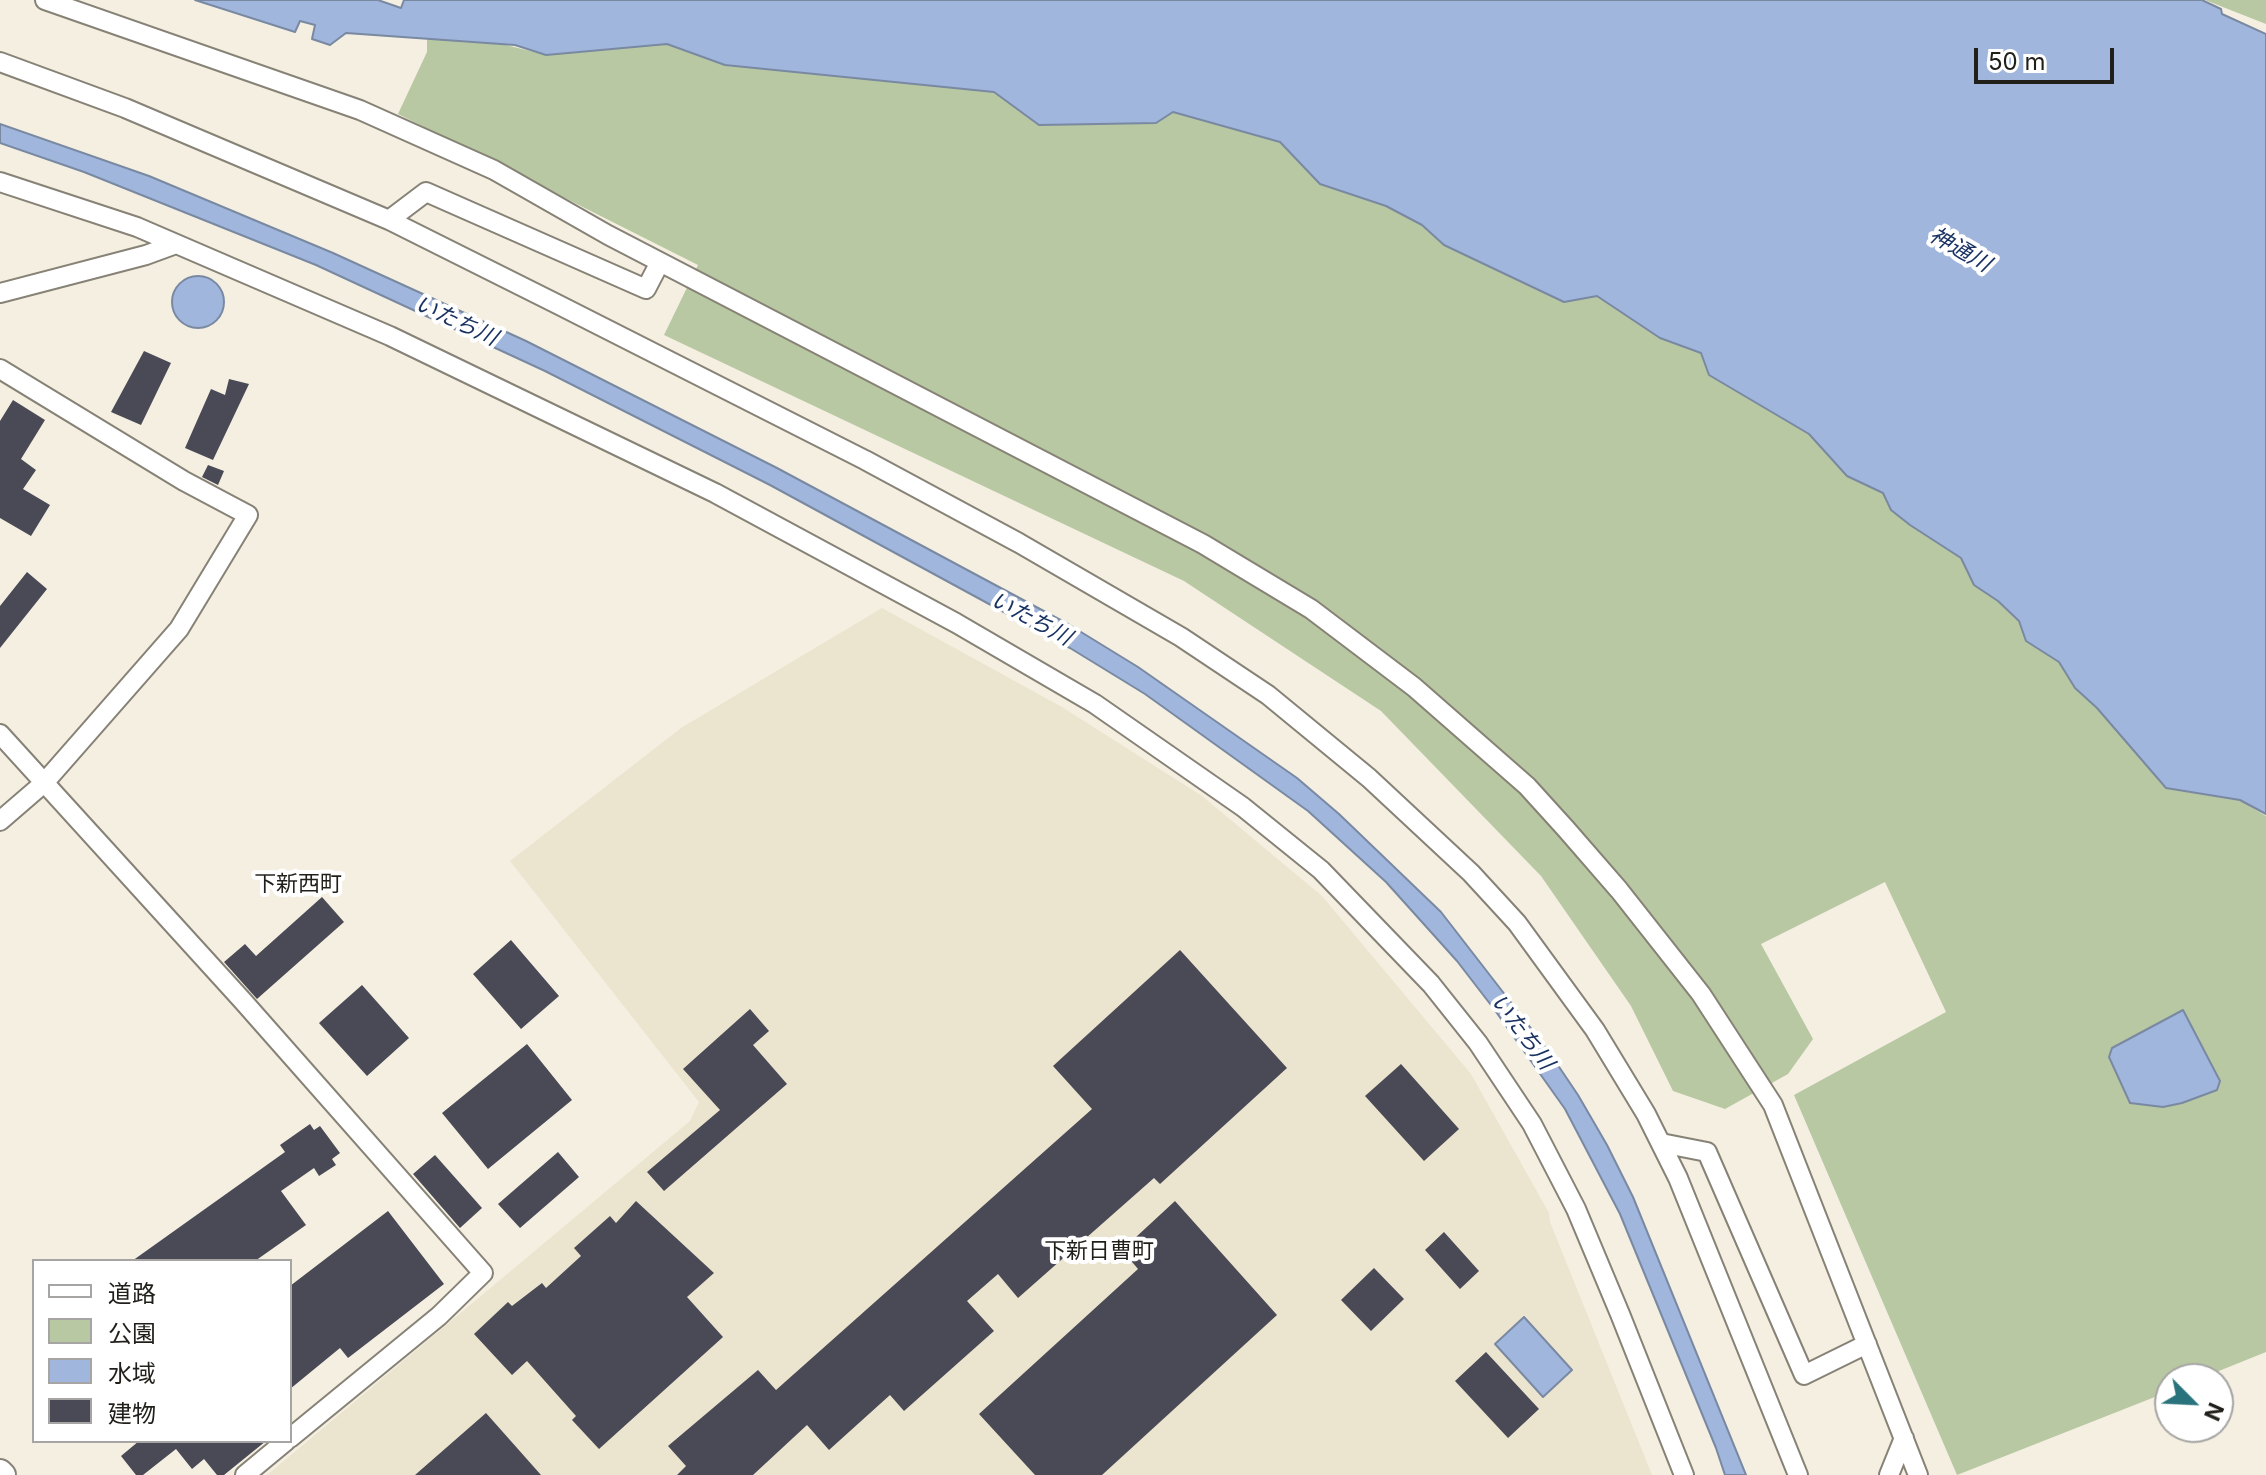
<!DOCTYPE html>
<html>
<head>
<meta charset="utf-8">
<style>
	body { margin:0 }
	#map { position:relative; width:2266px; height:1475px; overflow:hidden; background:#f4efe1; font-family:Inter,"Noto Sans JP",sans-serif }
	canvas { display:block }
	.legend { position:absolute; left:32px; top:1259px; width:260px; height:184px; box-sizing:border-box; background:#fff; border:2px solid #a6a5a3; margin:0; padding:10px 14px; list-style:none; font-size:24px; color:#201f1a }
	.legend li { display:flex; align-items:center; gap:16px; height:40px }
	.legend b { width:40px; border:2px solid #a6a5a3 }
	.north { position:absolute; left:2154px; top:1363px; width:80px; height:80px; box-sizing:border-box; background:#fff; border:2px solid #a6a5a3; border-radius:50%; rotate:114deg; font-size:22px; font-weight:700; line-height:32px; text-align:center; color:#201f1a }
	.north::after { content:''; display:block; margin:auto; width:28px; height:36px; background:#2a737d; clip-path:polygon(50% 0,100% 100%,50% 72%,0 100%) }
	.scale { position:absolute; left:1974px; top:48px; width:140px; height:36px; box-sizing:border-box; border:4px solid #201f1a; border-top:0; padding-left:10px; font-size:24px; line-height:28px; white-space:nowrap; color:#201f1a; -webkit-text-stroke:6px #fff; paint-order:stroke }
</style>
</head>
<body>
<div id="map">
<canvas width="2266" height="1475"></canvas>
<ul class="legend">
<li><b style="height:10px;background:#fff"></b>道路</li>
<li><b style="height:22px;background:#b8c8a2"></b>公園</li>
<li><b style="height:22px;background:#a0b6dc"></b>水域</li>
<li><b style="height:22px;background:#4a4a56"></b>建物</li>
</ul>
<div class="north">N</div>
<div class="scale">50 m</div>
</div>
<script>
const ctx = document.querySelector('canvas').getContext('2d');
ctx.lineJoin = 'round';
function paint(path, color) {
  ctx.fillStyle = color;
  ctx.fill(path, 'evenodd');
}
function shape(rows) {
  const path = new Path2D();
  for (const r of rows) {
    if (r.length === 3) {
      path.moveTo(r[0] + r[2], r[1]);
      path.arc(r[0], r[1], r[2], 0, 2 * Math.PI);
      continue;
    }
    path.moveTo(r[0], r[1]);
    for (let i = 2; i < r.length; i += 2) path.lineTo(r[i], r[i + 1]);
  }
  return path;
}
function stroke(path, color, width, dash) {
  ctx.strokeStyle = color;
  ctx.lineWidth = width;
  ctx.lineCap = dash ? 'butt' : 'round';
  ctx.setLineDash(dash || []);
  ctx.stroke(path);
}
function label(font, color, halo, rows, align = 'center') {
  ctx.font = font + ' Inter,"Noto Sans JP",sans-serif';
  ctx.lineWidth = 8;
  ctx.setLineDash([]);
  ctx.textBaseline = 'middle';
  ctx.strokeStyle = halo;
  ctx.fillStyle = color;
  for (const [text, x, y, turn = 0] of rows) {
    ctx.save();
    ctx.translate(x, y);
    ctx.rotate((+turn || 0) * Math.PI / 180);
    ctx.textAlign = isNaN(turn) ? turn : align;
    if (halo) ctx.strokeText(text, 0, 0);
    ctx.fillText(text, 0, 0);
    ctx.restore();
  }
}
paint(shape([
	[882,608,1062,707,1202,796,1322,896,1471,1074,1549,1213,1550,1222,1652,1475,267,1475,690,1121,699,1102,510,861,681,728]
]), '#ebe4cf');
paint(shape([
	[2205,0,2266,0,2266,24],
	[427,37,502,44,546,55,667,43,725,65,994,92,1039,125,1172,112,1281,142,1320,184,1386,206,1422,225,1444,245,1564,302,1597,296,1660,338,1701,353,1710,375,1809,434,1847,476,1883,493,1891,510,1910,525,1961,558,1974,585,1998,601,2019,621,2026,641,2059,662,2075,688,2097,708,2165,788,2240,800,2266,816,2266,1352,2199,1379,2170,1379,2170,1391,1957,1475,1794,1095,1946,1012,1885,882,1761,944,1813,1039,1788,1074,1725,1109,1673,1091,1631,1006,1541,876,1381,711,1184,581,664,335,698,265,398,114,427,52]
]), '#b8c8a2');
const water = shape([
	[195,0,378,0,401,8,404,0,2202,0,2221,9,2222,14,2266,34,2266,814,2240,800,2166,788,2097,708,2075,688,2059,662,2026,641,2019,621,1998,601,1974,585,1961,558,1910,525,1891,510,1883,493,1847,476,1809,434,1709,375,1701,353,1660,338,1597,296,1564,302,1444,245,1422,225,1386,206,1320,184,1280,142,1173,112,1156,123,1039,125,994,92,725,65,667,44,546,55,515,45,346,33,330,45,312,39,315,25,300,21,295,32,195,0],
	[0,124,149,176,333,253,526,341,777,468,1068,624,1138,667,1297,778,1339,814,1441,912,1547,1049,1578,1095,1607,1145,1633,1197,1746,1475,1725,1475,1716,1448,1620,1214,1565,1109,1494,1009,1457,961,1386,882,1308,811,1145,694,1070,648,770,485,545,371,316,265,84,172,0,143,0,124],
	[198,302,26],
	[2183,1010,2220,1081,2217,1090,2182,1103,2163,1107,2130,1103,2109,1057,2112,1048,2183,1010],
	[1524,1317,1572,1370,1543,1397,1495,1344,1524,1317]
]);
paint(water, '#a0b6dc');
stroke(water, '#7a89a2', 2);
paint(shape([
	[144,351,171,363,141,425,111,412],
	[229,379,249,384,213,460,185,448,211,389,225,395],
	[13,400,45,420,21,459,36,470,23,489,50,505,31,536,0,518,0,421],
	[208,465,224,471,218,485,202,477],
	[27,572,47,589,0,648,0,606],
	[322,897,344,922,257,999,224,962,245,944,256,956],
	[511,940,559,996,521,1029,473,974],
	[1180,950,1287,1068,1160,1184,1154,1178,1018,1298,998,1274,967,1301,994,1331,904,1411,890,1395,829,1450,807,1425,753,1475,677,1475,686,1466,668,1446,758,1370,776,1390,1092,1109,1053,1066],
	[362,985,409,1038,367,1076,319,1023],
	[750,1009,769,1031,753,1045,787,1084,664,1191,647,1172,720,1110,683,1069],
	[527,1044,572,1100,488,1169,442,1113],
	[1401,1064,1459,1129,1424,1161,1365,1096],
	[310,1124,314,1130,320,1126,340,1153,332,1159,336,1165,319,1176,314,1168,281,1191,306,1225,255,1261,132,1261,285,1152,280,1145],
	[558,1152,579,1177,520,1228,498,1204],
	[435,1155,482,1208,460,1228,413,1174],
	[636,1201,714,1273,687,1297,723,1337,599,1449,572,1420,576,1416,527,1361,512,1375,474,1334,508,1302,512,1306,542,1283,546,1288,581,1256,574,1248,610,1216,616,1223],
	[1175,1201,1277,1315,1102,1475,1035,1475,979,1414,1138,1269,1122,1250],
	[388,1211,444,1284,348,1358,340,1348,290,1389,290,1286],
	[1444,1232,1479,1271,1460,1289,1425,1250],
	[1374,1268,1404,1299,1371,1331,1341,1300],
	[1486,1352,1539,1409,1508,1438,1455,1381],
	[486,1413,541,1475,415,1475],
	[139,1441,266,1441,224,1475,217,1475,204,1459,192,1469,176,1449,143,1475,136,1475,121,1456]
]), '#4a4a56');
const minor = shape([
	[45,0,360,110,494,170,608,235,1203,544,1311,609,1414,687,1527,786,1566,829,1619,890,1701,994,1773,1105,1918,1475],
	[0,62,125,108,389,220,557,304,865,460,1019,543,1181,637,1268,695,1369,778,1471,873,1517,923,1595,1030,1646,1114,1678,1178,1798,1475],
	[0,182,137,227,390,336,715,493,956,623,1095,704,1243,807,1321,870,1431,984,1478,1043,1532,1124,1576,1209,1620,1314,1684,1475],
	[389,220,426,192,646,289,660,262],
	[0,293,146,255,176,244],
	[0,369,184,481,248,515,179,629,44,783,0,821],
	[0,734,242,1000,483,1273,439,1316,290,1438],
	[1661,1143,1707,1152,1804,1375,1867,1344],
	[245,1475,286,1441],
	[1889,1475,1904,1438]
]);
const tertiary = shape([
	[0,1472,3,1475]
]);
stroke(minor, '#878276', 22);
stroke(tertiary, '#878276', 28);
stroke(minor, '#fff', 18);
stroke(tertiary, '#fff', 24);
label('italic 22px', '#193262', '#fff', [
	["神通川",1960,250,30],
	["いたち川",456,321,25],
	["いたち川",1031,619,28],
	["いたち川",1522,1032,53]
]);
label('22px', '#201f1a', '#fff', [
	["下新西町",298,884],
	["下新日曹町",1099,1251]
]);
</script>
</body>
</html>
